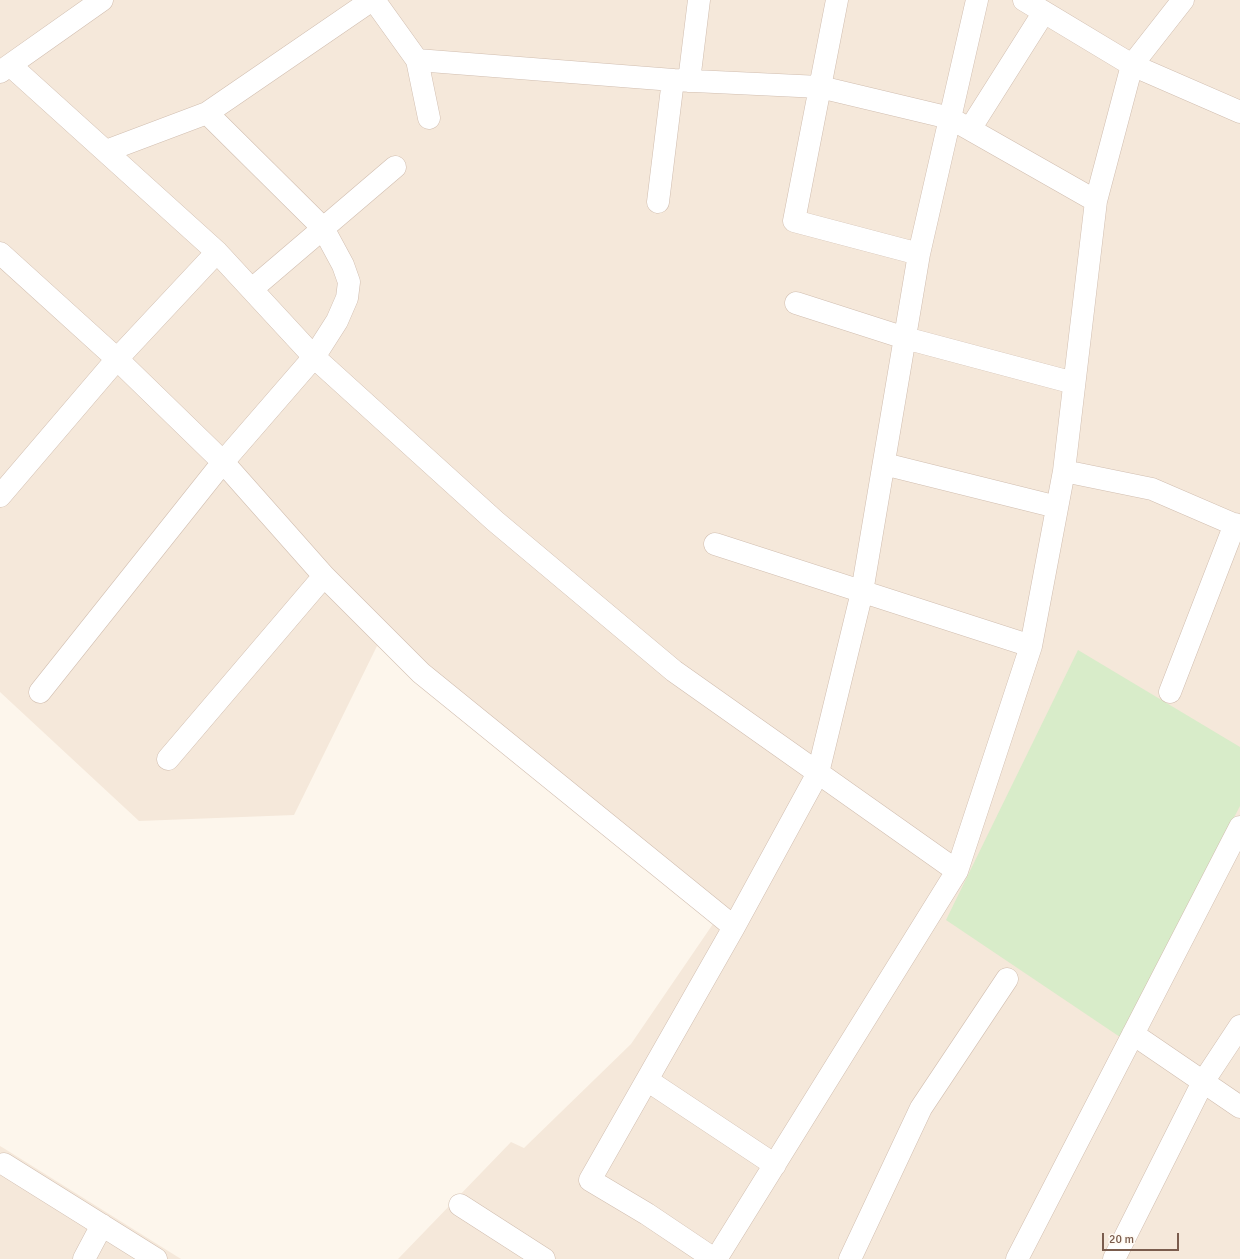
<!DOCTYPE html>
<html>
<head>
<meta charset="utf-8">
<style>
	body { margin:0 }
	#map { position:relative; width:1240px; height:1259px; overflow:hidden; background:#fdf6ec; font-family:Signika,sans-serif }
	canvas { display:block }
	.scale { position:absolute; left:1102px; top:1233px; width:77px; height:18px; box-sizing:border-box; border:2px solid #7a5c4d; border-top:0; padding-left:5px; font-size:12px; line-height:14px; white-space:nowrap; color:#7a5c4d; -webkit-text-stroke:3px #fffaf3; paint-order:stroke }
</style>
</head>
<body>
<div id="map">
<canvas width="1240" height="1259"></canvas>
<div class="scale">20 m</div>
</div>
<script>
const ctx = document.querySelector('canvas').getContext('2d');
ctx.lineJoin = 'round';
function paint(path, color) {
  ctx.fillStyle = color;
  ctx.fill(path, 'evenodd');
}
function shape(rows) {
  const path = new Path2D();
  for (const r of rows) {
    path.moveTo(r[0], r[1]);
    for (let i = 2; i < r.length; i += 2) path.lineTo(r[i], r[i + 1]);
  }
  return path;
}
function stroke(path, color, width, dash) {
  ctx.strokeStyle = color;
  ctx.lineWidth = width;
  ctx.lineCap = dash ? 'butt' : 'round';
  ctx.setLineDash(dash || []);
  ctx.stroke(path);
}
paint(shape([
	[0,0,1240,0,1240,1259,398,1259,511,1142,524,1148,631,1044,715,921,377,646,294,815,139,821,0,692],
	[0,1146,5,1149,181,1259,0,1259]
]), '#f5e8da');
paint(shape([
	[1078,650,1240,747,1240,806,1120,1037,946,920]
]), '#d8ecc9');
const street = shape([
	[374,0,417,60,429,118],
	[837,0,794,221,919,254],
	[1024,0,1132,65,1240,112],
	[417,60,673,80,820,87,950,118,1096,201],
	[10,65,217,252,314,357,495,521,674,671,957,871],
	[0,72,102,0],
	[689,81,699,0],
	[970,129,1044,12],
	[106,151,207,113,372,0],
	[658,202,673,80],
	[0,253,117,359,223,462,324,576,421,673,734,927],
	[252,289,395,167],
	[796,303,905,338,1074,383],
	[884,464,1057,507],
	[1064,471,1152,489,1240,527],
	[0,496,117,359,217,252],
	[715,544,1031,646],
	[40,692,223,462,314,357,337,321,347,298,349,282,343,265,323,228,207,113],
	[1170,692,1235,524],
	[168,759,324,576],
	[1133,1034,1240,1107],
	[647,1080,775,1165],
	[4,1164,156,1259],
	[460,1205,544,1259],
	[84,1259,102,1225],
	[714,1259,647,1214,590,1180,734,927,818,773,862,592,919,254,977,0],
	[716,1259,957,871,1031,646,1064,471,1096,201,1132,65,1183,0],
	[850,1259,921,1108,1007,979],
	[1017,1259,1240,827],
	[1114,1259,1203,1082,1240,1026]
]);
stroke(street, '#d1beb0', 23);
stroke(street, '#fff', 22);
</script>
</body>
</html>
